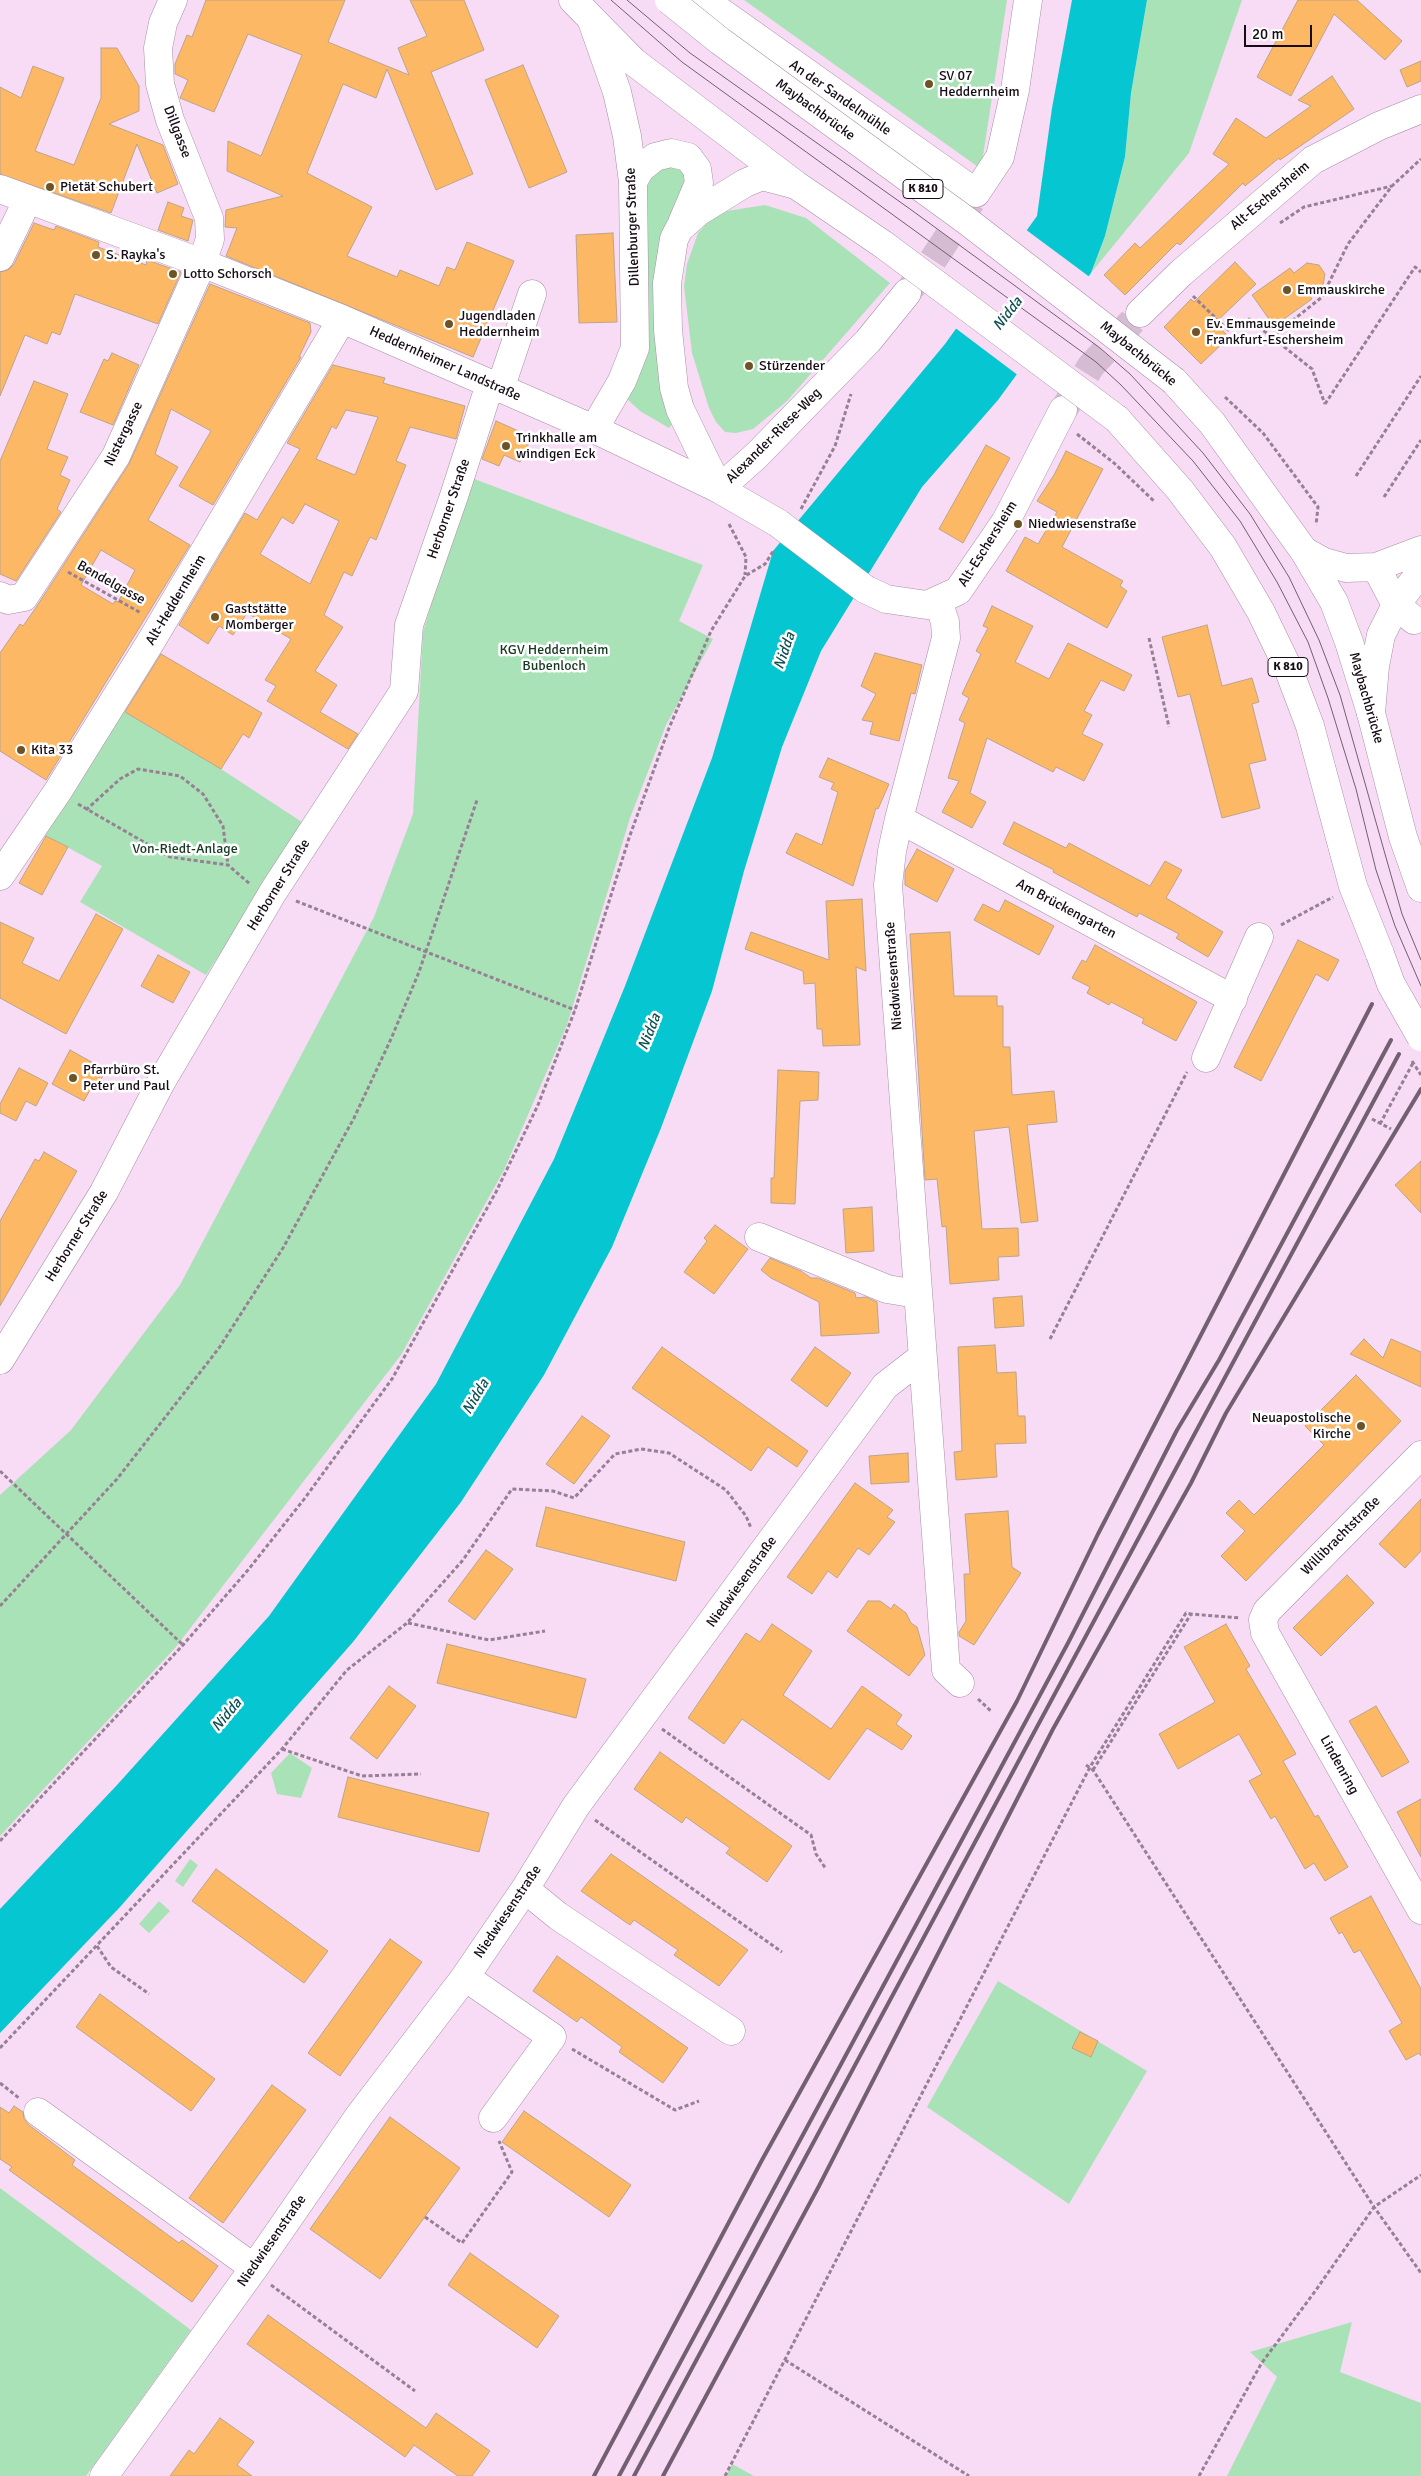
<!DOCTYPE html>
<html>
<head>
<meta charset="utf-8">
<style>
	body { margin:0 }
	#map { position:relative; width:1421px; height:2476px; overflow:hidden; background:#f8dbf5; font-family:Signika,sans-serif }
	canvas { display:block }
	.scale { position:absolute; left:1244px; top:25px; width:68px; height:22px; box-sizing:border-box; border:2px solid #160c15; border-top:0; padding-left:6px; font-size:15px; line-height:18px; white-space:nowrap; color:#160c15; -webkit-text-stroke:4px #fff; paint-order:stroke }
</style>
</head>
<body>
<div id="map">
<canvas width="1421" height="2476"></canvas>
<div class="scale">20 m</div>
</div>
<script>
const ctx = document.querySelector('canvas').getContext('2d');
ctx.lineJoin = 'round';
function paint(path, color) {
  ctx.fillStyle = color;
  ctx.fill(path, 'evenodd');
}
function shape(rows) {
  const path = new Path2D();
  for (const r of rows) {
    path.moveTo(r[0], r[1]);
    for (let i = 2; i < r.length; i += 2) path.lineTo(r[i], r[i + 1]);
  }
  return path;
}
function stroke(path, color, width, dash) {
  ctx.strokeStyle = color;
  ctx.lineWidth = width;
  ctx.lineCap = dash ? 'butt' : 'round';
  ctx.setLineDash(dash || []);
  ctx.stroke(path);
}
function label(font, color, halo, rows, align = 'center') {
  ctx.font = font + ' Signika,sans-serif';
  ctx.lineWidth = 5;
  ctx.setLineDash([]);
  ctx.textBaseline = 'middle';
  ctx.strokeStyle = halo;
  ctx.fillStyle = color;
  for (const [text, x, y, turn = 0] of rows) {
    ctx.save();
    ctx.translate(x, y);
    ctx.rotate((+turn || 0) * Math.PI / 180);
    ctx.textAlign = isNaN(turn) ? turn : align;
    if (halo) ctx.strokeText(text, 0, 0);
    ctx.fillText(text, 0, 0);
    ctx.restore();
  }
}
paint(shape([
	[744,0,1007,0,981,169],
	[1147,0,1242,0,1189,153,1091,273,1105,236,1125,157,1131,93],
	[669,167,683,169,688,181,666,228,672,424,669,428,640,411,626,398,645,182,656,169],
	[765,205,806,218,890,283,787,401,753,429,736,433,725,432,716,422,709,408,692,353,684,286,687,264,698,233,711,219,727,211],
	[469,477,703,565,679,621,713,639,666,725,630,818,567,1025,504,1170,401,1355,175,1648,0,1836,0,1495,71,1430,180,1285,374,917,413,814,423,632],
	[123,711,221,769,305,824,206,975,80,902,102,866,45,835],
	[290,1753,312,1768,301,1798,277,1794,271,1773],
	[190,1859,198,1865,183,1887,175,1881],
	[159,1901,170,1911,149,1933,139,1924],
	[998,1981,1147,2071,1069,2204,927,2107],
	[0,2188,191,2330,86,2476,0,2476],
	[1352,2322,1340,2372,1421,2403,1421,2476,1227,2476,1277,2377,1250,2352],
	[732,2464,754,2476,726,2476]
]), '#aae2b8');
paint(shape([
	[1072,0,1147,0,1131,93,1125,157,1105,236,1091,273,998,400,922,487,821,651,782,747,744,871,712,991,661,1128,612,1247,544,1375,461,1502,353,1642,120,1907,0,2033,0,1909,117,1785,269,1616,436,1384,554,1159,625,986,712,758,773,551,945,344,1037,216,1052,108]
]), '#06c7d1');
paint(shape([
	[1025,229,1091,278,1019,376,954,327]
]), '#f8dbf5');
const building = shape([
	[206,0,345,0,328,42,409,75,398,48,427,36,410,0,464,0,484,50,431,72,473,174,436,190,387,69,376,98,343,84,307,173,372,207,347,256,397,277,400,270,439,286,447,267,455,270,467,242,514,261,473,357,226,256,237,228,225,227,226,210,283,196,227,171,228,141,261,156,302,55,248,34,214,112,180,98,188,80,175,74,175,64,187,35,192,37,206,0],
	[1298,0,1357,0,1402,41,1385,60,1334,14,1291,96,1257,77,1298,0],
	[101,48,117,48,139,86,139,111,109,124,163,145,178,184,157,193,137,144,111,213,0,174,0,87,21,98,33,66,64,78,35,151,74,165,101,98,101,48],
	[1421,61,1421,81,1407,87,1400,70,1421,61],
	[523,65,567,172,529,188,485,80,523,65],
	[1332,76,1354,109,1280,160,1279,158,1245,186,1243,183,1180,245,1177,243,1125,295,1104,275,1135,243,1140,248,1229,164,1213,154,1236,118,1266,138,1311,106,1298,100,1332,76],
	[168,202,184,208,181,216,193,220,188,241,158,230,168,202],
	[34,223,54,230,56,226,99,242,98,247,146,265,147,260,181,272,158,324,75,294,60,335,52,332,47,344,25,335,0,396,0,272,8,270,14,264,34,223],
	[613,233,617,322,579,323,576,235,613,233],
	[1235,262,1256,284,1215,323,1229,337,1201,364,1164,327,1191,299,1194,302,1235,262],
	[1307,263,1319,265,1325,274,1323,285,1309,295,1312,299,1274,326,1252,295,1290,268,1294,273,1307,263],
	[210,284,310,323,311,332,299,357,301,357,213,505,179,486,211,431,171,409,155,454,178,467,148,520,190,545,46,780,0,751,0,653,20,624,23,626,37,606,129,464,210,284],
	[101,550,135,570,118,602,115,601,113,604,81,585,101,550],
	[112,353,139,365,113,425,80,412,104,359,108,361,112,353],
	[333,365,385,378,383,383,465,406,456,439,410,427,396,461,406,465,376,540,370,537,352,576,344,572,324,615,343,627,315,671,337,685,320,712,358,734,348,749,267,701,276,686,265,680,291,639,247,613,233,635,219,626,208,644,179,625,245,513,257,520,300,449,287,443,333,365],
	[346,410,378,417,355,475,316,459,332,426,336,429,346,410],
	[305,504,339,521,310,584,260,554,282,517,293,524,305,504],
	[34,381,68,394,47,449,68,457,60,475,70,480,57,509,61,512,16,581,0,574,0,461,34,381],
	[496,421,532,437,520,462,504,455,499,466,482,459,496,421],
	[986,445,1010,458,963,543,939,529,986,445],
	[1066,451,1103,469,1062,547,1123,581,1120,586,1127,591,1107,628,1006,571,1025,537,1038,544,1057,512,1037,501,1054,475,1066,451],
	[992,606,1033,626,1015,662,1049,679,1068,643,1132,675,1124,691,1101,680,1084,711,1092,715,1082,734,1103,744,1084,781,1056,767,1053,772,987,738,970,793,986,802,972,828,942,812,959,781,948,778,965,723,959,720,969,698,962,694,981,654,976,651,988,628,983,626,992,606],
	[1207,625,1222,686,1252,678,1259,702,1252,704,1266,760,1249,764,1260,808,1222,818,1190,694,1178,697,1162,637,1207,625],
	[875,653,922,665,915,694,911,693,899,741,870,734,873,722,862,720,876,694,861,686,875,653],
	[161,654,262,713,249,738,243,734,221,769,125,712,161,654],
	[828,758,889,784,878,809,876,808,853,886,786,853,796,833,822,845,838,792,831,789,834,783,819,777,828,758],
	[1014,822,1066,848,1069,843,1150,886,1165,861,1182,870,1166,898,1223,932,1208,957,1176,938,1179,934,1139,913,1137,917,1053,872,1054,870,1003,844,1014,822],
	[46,836,68,847,42,895,19,883,46,836],
	[917,849,954,869,937,902,905,885,905,871,917,849],
	[862,899,866,971,856,967,860,1045,823,1046,822,1029,817,1029,815,983,804,984,803,971,745,949,751,932,829,960,826,901,862,899],
	[1005,900,1054,926,1039,955,974,920,983,904,999,912,1005,900],
	[96,914,123,929,66,1034,0,998,0,922,34,938,22,963,59,981,96,914],
	[950,932,954,996,997,996,997,1006,1003,1006,1003,1047,1010,1047,1012,1095,1054,1091,1057,1122,1027,1125,1038,1221,1021,1223,1009,1127,974,1131,982,1229,1018,1228,1019,1256,998,1257,999,1280,950,1284,946,1226,942,1227,937,1179,925,1180,910,934,950,932],
	[1298,940,1339,960,1328,981,1316,974,1261,1081,1234,1067,1298,940],
	[1095,945,1197,1002,1176,1041,1142,1023,1144,1019,1111,1002,1109,1005,1087,993,1090,987,1072,978,1082,960,1086,962,1095,945],
	[158,955,190,972,173,1003,141,986,158,955],
	[70,1050,106,1070,94,1092,90,1090,84,1101,52,1084,70,1050],
	[19,1068,48,1083,36,1106,26,1101,16,1121,0,1113,0,1104,19,1068],
	[778,1070,819,1072,818,1100,800,1101,795,1204,771,1203,771,1178,774,1178,778,1070],
	[44,1152,77,1171,0,1306,0,1221,35,1159,39,1161,44,1152],
	[1421,1161,1421,1213,1395,1185,1421,1161],
	[872,1207,874,1251,846,1253,843,1209,872,1207],
	[715,1225,748,1249,714,1294,684,1272,707,1241,704,1238,715,1225],
	[770,1258,801,1271,811,1278,818,1278,855,1293,856,1298,866,1297,877,1302,879,1333,821,1336,819,1302,771,1278,761,1270,770,1258],
	[1022,1296,1024,1326,995,1328,993,1298,1022,1296],
	[1364,1339,1383,1358,1391,1339,1421,1352,1421,1387,1350,1354,1364,1339],
	[995,1345,997,1373,1016,1372,1018,1416,1025,1416,1026,1443,995,1444,997,1477,956,1480,954,1452,962,1451,958,1347,995,1345],
	[662,1347,808,1451,797,1467,768,1447,751,1471,632,1388,662,1347],
	[815,1347,851,1373,827,1407,791,1380,815,1347],
	[1356,1375,1401,1421,1246,1581,1221,1556,1245,1531,1226,1513,1239,1500,1254,1515,1324,1445,1305,1426,1356,1375],
	[582,1416,610,1436,574,1484,546,1464,582,1416],
	[908,1453,909,1482,871,1484,869,1456,908,1453],
	[855,1483,893,1510,887,1517,895,1522,869,1555,858,1548,837,1578,828,1571,812,1594,787,1577,855,1483],
	[1421,1499,1421,1551,1405,1568,1379,1544,1421,1499],
	[546,1507,685,1542,676,1581,536,1546,546,1507],
	[1008,1511,1012,1567,1021,1573,974,1645,959,1636,959,1632,966,1621,964,1574,970,1574,965,1514,1008,1511],
	[486,1550,513,1569,475,1620,448,1601,486,1550],
	[1347,1575,1374,1603,1321,1656,1293,1628,1347,1575],
	[868,1601,880,1601,891,1609,894,1604,906,1613,911,1623,917,1627,925,1655,909,1676,847,1631,868,1601],
	[772,1624,812,1651,783,1695,831,1729,862,1686,902,1715,896,1724,912,1736,902,1750,867,1728,829,1780,742,1719,724,1744,688,1718,746,1633,760,1642,772,1624],
	[1226,1624,1250,1666,1246,1669,1296,1754,1283,1761,1315,1817,1318,1815,1348,1867,1325,1881,1314,1863,1305,1869,1275,1816,1271,1819,1249,1781,1262,1774,1239,1734,1178,1769,1159,1734,1215,1702,1184,1647,1226,1624],
	[447,1644,586,1679,576,1718,437,1683,447,1644],
	[389,1686,416,1706,377,1759,350,1738,389,1686],
	[1376,1706,1409,1762,1382,1777,1349,1721,1376,1706],
	[660,1752,792,1846,767,1882,726,1853,730,1848,704,1830,686,1817,682,1823,634,1789,660,1752],
	[348,1777,489,1813,479,1852,338,1817,348,1777],
	[1421,1799,1421,1857,1397,1812,1421,1799],
	[611,1854,748,1950,719,1986,674,1955,678,1950,634,1920,630,1925,581,1891,611,1854],
	[216,1869,328,1951,304,1983,192,1901,216,1869],
	[1371,1896,1421,1989,1421,2056,1419,2053,1406,2060,1389,2031,1402,2023,1360,1950,1354,1953,1342,1932,1339,1934,1330,1918,1371,1896],
	[390,1939,422,1962,340,2076,308,2053,390,1939],
	[557,1956,688,2048,663,2083,619,2052,622,2047,581,2017,577,2022,533,1991,557,1956],
	[100,1994,215,2079,191,2111,76,2027,100,1994],
	[1080,2032,1098,2041,1091,2057,1072,2048,1080,2032],
	[272,2085,306,2110,223,2223,189,2198,272,2085],
	[14,2106,23,2112,24,2119,29,2125,75,2160,72,2165,179,2243,182,2240,218,2266,192,2302,9,2170,12,2167,0,2159,0,2107,9,2113,14,2106],
	[524,2111,631,2185,609,2217,502,2142,524,2111],
	[390,2117,460,2168,380,2279,310,2229,390,2117],
	[470,2253,559,2316,537,2348,448,2285,470,2253],
	[268,2315,426,2428,436,2413,490,2451,472,2476,458,2476,414,2445,405,2457,247,2344,268,2315],
	[220,2418,254,2442,237,2465,252,2476,170,2476,189,2450,194,2454,220,2418]
]);
paint(building, '#fdb866');
stroke(building, '#bda489', 1);
stroke(shape([
	[907,293,929,266,974,197],
	[1064,409,1091,366,1140,313]
]), '#d6bcd3', 28, [28, 14]);
const minor = shape([
	[704,0,976,193,1000,157,1015,90,1028,0],
	[592,21,617,92,627,136,633,182,635,348,622,381,594,429],
	[633,182,640,169,655,157,671,153,688,157,697,169,699,183,682,223],
	[0,189,202,263,342,319,594,429,719,489,778,523],
	[0,257,28,199],
	[1140,313,1181,273,1313,160,1379,126,1421,109],
	[500,389,532,294],
	[719,489,680,409,674,388,668,330,667,283,674,239,679,229,698,212,745,183,762,176,796,185],
	[719,489,757,455,868,341,907,293],
	[1304,551,1324,562,1346,568,1376,567,1421,550],
	[1376,567,1396,605,1414,620],
	[865,589,886,599,927,605,958,591,1006,521,1063,410],
	[0,596,8,600,24,597,116,456,202,263,210,239,209,218,170,120,160,84,158,48,163,23,173,0],
	[938,601,945,622,946,638,899,819,892,851,888,885,946,1670,960,1683],
	[1371,713,1375,666,1381,635,1396,605,1421,571],
	[899,819,1233,999],
	[0,876,58,791,153,638,342,319],
	[1206,1058,1259,937],
	[759,1237,887,1289,917,1294],
	[0,1360,104,1192,160,1084,273,892,404,691,409,625,454,496,490,384],
	[1421,1455,1267,1611,1263,1620,1265,1633,1421,1910],
	[525,1889,558,1916,731,2031],
	[465,1977,552,2037,493,2118],
	[38,2112,254,2268],
	[104,2476,254,2268,359,2116,465,1977,525,1889,576,1806,885,1386,921,1358]
]);
const major = shape([
	[573,0,634,62,796,185,884,245],
	[1174,381,1212,423,1304,551,1334,602,1349,642,1371,713,1403,837,1421,888],
	[1117,419,1180,490,1223,547,1261,612,1288,668,1310,726,1353,886,1380,954]
]);
stroke(minor, '#a98ea7', 29);
stroke(major, '#a98ea7', 29);
stroke(shape([
	[1280,223,1304,207,1392,186],
	[1193,296,1228,330,1249,319,1312,369,1325,404],
	[1272,337,1322,297,1348,244,1392,186,1421,159],
	[1225,397,1263,433,1318,507,1316,525],
	[1325,404,1415,267,1421,272],
	[1077,434,1114,463,1155,502],
	[1356,476,1421,376],
	[1384,497,1421,440],
	[801,509,835,446,851,394],
	[729,524,746,557,745,575],
	[68,572,141,613],
	[1149,638,1169,727],
	[78,804,170,857,228,865,250,884],
	[86,810,120,779,138,769,180,776,203,794,223,826,228,865],
	[296,901,575,1010],
	[1281,925,1333,897],
	[1372,1119,1391,1129],
	[1380,1124,1413,1063],
	[1050,1339,1187,1072],
	[0,1471,183,1645],
	[0,1606,117,1479,167,1415,219,1348,283,1248,354,1118,391,1039,419,972,477,800],
	[408,1623,489,1640,545,1631],
	[978,1699,992,1712],
	[662,1729,811,1835,816,1854,826,1869],
	[282,1749,362,1776,421,1774],
	[1086,1765,1093,1770,1374,2207,1421,2273],
	[1093,1770,1191,1614,1240,1618],
	[595,1820,782,1952],
	[0,1841,183,1645,248,1570,305,1498,392,1379,496,1192,538,1105,575,1010,629,838,669,728,711,631,745,576,765,564,774,550],
	[97,1946,111,1967,149,1994],
	[0,2048,282,1749,347,1670,407,1623,463,1560,512,1489,553,1491,574,1498,615,1454,641,1449,669,1453,726,1490,746,1516,751,1528],
	[572,2049,675,2110,699,2101],
	[0,2083,19,2098],
	[425,2217,462,2243,512,2172,499,2141],
	[271,2285,415,2391],
	[785,2360,969,2476],
	[725,2476,1090,1767,1186,1613,1191,1614],
	[1199,2476,1261,2364,1316,2290,1374,2207,1421,2175]
]), '#968194', 3, [4, 2.5]);
stroke(minor, '#fff', 28);
stroke(major, '#fff', 28);
stroke(shape([
	[611,0,682,62,1096,362,1121,385,1193,461,1240,521,1277,582,1308,642,1328,698,1356,789,1376,870,1395,926,1421,986],
	[627,0,690,53,910,209,1100,348,1130,374,1203,453,1250,514,1289,577,1319,640,1340,695,1402,914,1421,960]
]), '#726070', 1);
stroke(shape([
	[594,2476,762,2160,1017,1701,1098,1534,1372,1004],
	[619,2476,1068,1643,1177,1430,1219,1360,1391,1040],
	[634,2476,1399,1054],
	[663,2476,819,2186,1053,1729,1191,1483,1226,1413,1421,1089]
]), '#726070', 4);
const minorBridge = shape([
	[778,523,865,589]
]);
const majorBridge = shape([
	[669,0,720,41,967,221,1174,381],
	[884,245,1117,419],
	[1380,954,1391,984,1421,1037]
]);
stroke(minorBridge, '#a98ea7', 29, []);
stroke(majorBridge, '#a98ea7', 29, []);
stroke(shape([
	[1412,1061,1421,1075]
]), '#968194', 3, [4, 2.5]);
stroke(minorBridge, '#fff', 28);
stroke(majorBridge, '#fff', 28);
for (const [x, y, r, color] of [
	[929,84,5,"#6e5326"],
	[50,187,5,"#6e5326"],
	[96,255,5,"#6e5326"],
	[173,274,5,"#6e5326"],
	[1287,290,5,"#6e5326"],
	[449,324,5,"#6e5326"],
	[1196,332,5,"#6e5326"],
	[749,366,5,"#6e5326"],
	[506,446,5,"#6e5326"],
	[1018,524,5,"#6e5326"],
	[215,617,5,"#6e5326"],
	[21,750,5,"#6e5326"],
	[73,1078,5,"#6e5326"],
	[1361,1426,5,"#6e5326"]
]) {
  const dot = new Path2D();
  dot.arc(x, y, r, 0, 2 * Math.PI);
  ctx.fillStyle = color;
  ctx.fill(dot);
  stroke(dot, '#fff', 2);
}
for (const [x, y, w] of [
	[923,189,40],
	[1288,667,40]
]) {
  const box = new Path2D();
  box.roundRect(x - w / 2, y - 9.5, w, 19, 4);
  ctx.fillStyle = '#fff';
  ctx.fill(box);
  stroke(box, '#160c15', 1);
}
label('bold 12px', '#160c15', null, [
	["K 810",923,189],
	["K 810",1288,667]
]);
label('14px', '#160c15', '#fff', [
	["SV 07",939,76],
	["Heddernheim",939,92],
	["Pietät Schubert",60,187],
	["S. Rayka's",106,255],
	["Lotto Schorsch",183,274],
	["Emmauskirche",1297,290],
	["Jugendladen",459,316],
	["Heddernheim",459,332],
	["Ev. Emmausgemeinde",1206,324],
	["Frankfurt-Eschersheim",1206,340],
	["Stürzender",759,366],
	["Trinkhalle am",516,438],
	["windigen Eck",516,454],
	["Niedwiesenstraße",1028,524],
	["Gaststätte",225,609],
	["Momberger",225,625],
	["Kita 33",31,750],
	["Pfarrbüro St.",83,1070],
	["Peter und Paul",83,1086],
	["Neuapostolische",1351,1418,"right"],
	["Kirche",1351,1434,"right"]
], 'left');
label('14px', '#160c15', '#fff', [
	["An der Sandelmühle",840,98,35],
	["Maybachbrücke",815,110,36],
	["Dillgasse",177,132,69],
	["Alt-Eschersheim",1270,196,-40],
	["Dillenburger Straße",633,227,-92],
	["Maybachbrücke",1138,354,39],
	["Heddernheimer Landstraße",445,364,24],
	["Nistergasse",124,434,-64],
	["Alexander-Riese-Weg",774,436,-45],
	["Herborner Straße",449,509,-71],
	["Alt-Eschersheim",988,544,-58],
	["Bendelgasse",111,583,29],
	["Alt-Heddernheim",176,600,-59],
	["Maybachbrücke",1366,698,74],
	["Herborner Straße",279,885,-58],
	["Am Brückengarten",1066,909,28],
	["Niedwiesenstraße",894,976,-94],
	["Herborner Straße",77,1236,-58],
	["Willibrachtstraße",1341,1536,-45],
	["Niedwiesenstraße",742,1582,-54],
	["Lindenring",1339,1765,61],
	["Niedwiesenstraße",508,1912,-56],
	["Niedwiesenstraße",272,2241,-55]
]);
label('14px', '#143a20', '#fff', [
	["KGV Heddernheim",554,650],
	["Bubenloch",554,666],
	["Von-Riedt-Anlage",185,849]
]);
label('italic 15px', '#0d5155', '#fff', [
	["Nidda",1008,314,-52],
	["Nidda",785,651,-71],
	["Nidda",650,1032,-68],
	["Nidda",476,1397,-59],
	["Nidda",227,1715,-50]
]);
</script>
</body>
</html>
